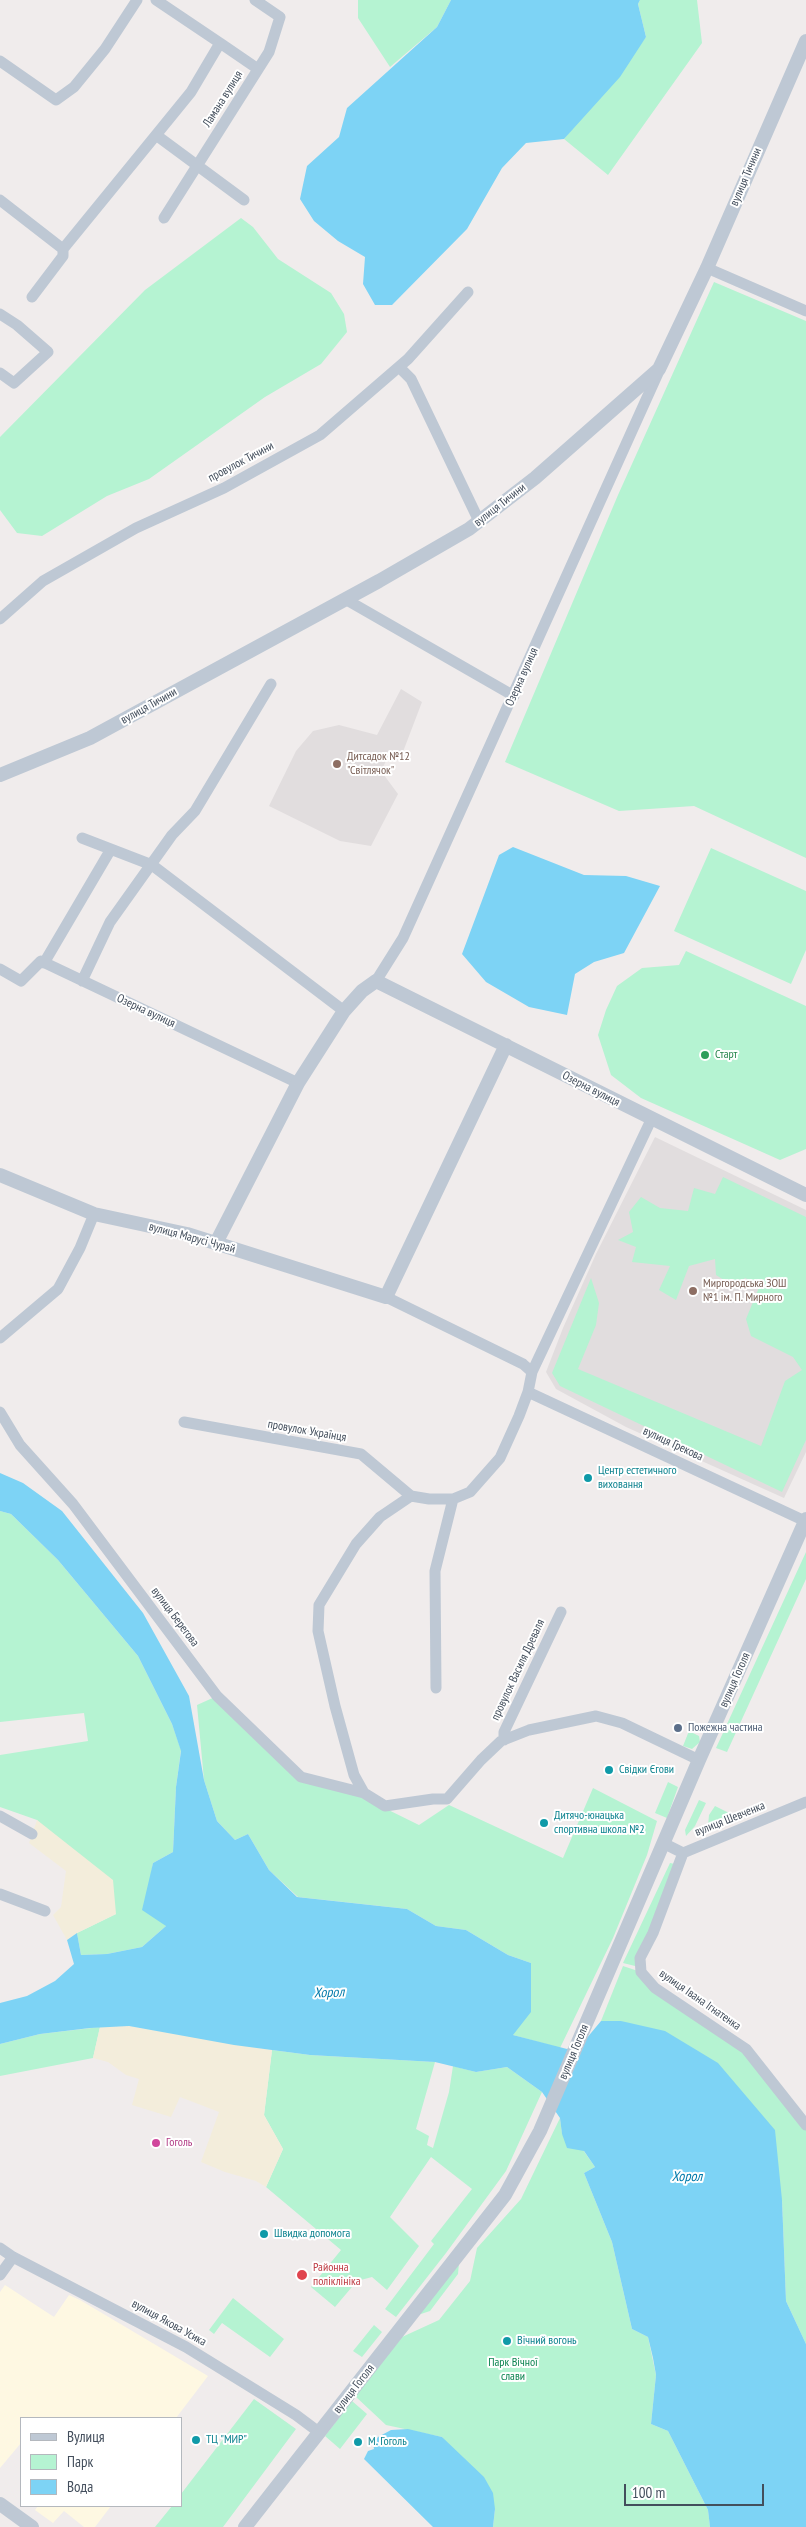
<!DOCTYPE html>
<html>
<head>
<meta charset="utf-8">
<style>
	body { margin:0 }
	#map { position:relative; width:806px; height:2527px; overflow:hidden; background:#f0ecec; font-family:"PT Sans Narrow",sans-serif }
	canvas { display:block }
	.legend { position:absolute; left:20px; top:2417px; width:162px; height:90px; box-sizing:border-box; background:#fff; border:1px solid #b4b8be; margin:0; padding:6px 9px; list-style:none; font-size:15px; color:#434e5c }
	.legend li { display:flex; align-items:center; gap:10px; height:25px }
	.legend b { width:25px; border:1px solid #b4b8be }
	.scale { position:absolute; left:624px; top:2484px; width:140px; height:22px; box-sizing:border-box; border:2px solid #434e5c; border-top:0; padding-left:6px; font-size:15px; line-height:18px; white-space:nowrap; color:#434e5c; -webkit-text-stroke:4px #fff; paint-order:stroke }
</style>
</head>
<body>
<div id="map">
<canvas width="806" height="2527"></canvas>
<ul class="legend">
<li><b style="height:6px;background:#bec8d4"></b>Вулиця</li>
<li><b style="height:14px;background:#b5f3d2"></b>Парк</li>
<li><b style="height:14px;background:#7dd3f5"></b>Вода</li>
</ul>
<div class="scale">100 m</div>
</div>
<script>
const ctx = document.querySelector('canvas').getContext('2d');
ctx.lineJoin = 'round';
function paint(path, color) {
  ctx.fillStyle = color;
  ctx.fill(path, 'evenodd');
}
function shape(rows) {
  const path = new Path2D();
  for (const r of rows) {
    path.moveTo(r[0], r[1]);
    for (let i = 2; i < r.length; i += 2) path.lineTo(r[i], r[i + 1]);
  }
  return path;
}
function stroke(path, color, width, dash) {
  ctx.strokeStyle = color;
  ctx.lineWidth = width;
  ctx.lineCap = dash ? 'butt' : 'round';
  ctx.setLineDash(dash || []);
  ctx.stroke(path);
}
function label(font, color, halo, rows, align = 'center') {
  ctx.font = font + ' "PT Sans Narrow",sans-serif';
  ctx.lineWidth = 4;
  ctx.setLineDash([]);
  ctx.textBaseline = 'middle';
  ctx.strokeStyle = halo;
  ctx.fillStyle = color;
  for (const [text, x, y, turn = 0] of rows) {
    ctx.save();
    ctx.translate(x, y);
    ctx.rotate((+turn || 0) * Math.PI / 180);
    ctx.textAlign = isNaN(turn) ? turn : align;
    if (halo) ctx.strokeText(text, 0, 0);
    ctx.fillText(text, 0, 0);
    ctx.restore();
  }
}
paint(shape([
	[5,2285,54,2317,69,2295,80,2300,208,2376,176,2418,21,2418,21,2443,0,2468,0,2292],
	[38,2506,111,2506,95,2527,84,2527,64,2511,53,2523,35,2510]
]), '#fef8e2');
paint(shape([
	[401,689,422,702,401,757,390,753,381,771,398,794,371,846,340,841,269,806,296,751,313,731,339,725,377,735],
	[655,1137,806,1210,806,1452,784,1498,626,1427,556,1389,546,1372,563,1328,596,1254]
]), '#e1ddde');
paint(shape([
	[358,0,451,0,437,27,390,67,358,18],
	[640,0,697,0,702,43,608,175,564,139,646,37,638,4],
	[241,218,253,227,278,259,331,293,344,314,347,332,321,364,265,397,149,479,107,496,42,536,17,533,0,510,0,437,145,290],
	[714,282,806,321,806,858,694,806,619,811,505,762,618,495],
	[711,848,806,891,806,950,791,984,674,931],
	[686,951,806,1006,806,1149,780,1160,641,1098,611,1075,598,1035,606,1010,617,986,642,968,679,965],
	[723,1177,806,1217,806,1440,782,1492,560,1386,552,1373,591,1278,599,1303,596,1325,578,1369,761,1446,785,1381,802,1370,793,1357,751,1336,746,1319,760,1285,745,1278,735,1287,716,1275,715,1259,689,1266,676,1300,659,1290,670,1266,632,1262,636,1247,618,1240,633,1232,629,1212,641,1197,660,1208,688,1211,694,1188,715,1194],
	[0,1511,11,1514,58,1560,138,1656,172,1724,181,1750,176,1787,173,1852,153,1863,150,1881,166,1926,142,1947,107,1954,81,1955,77,1933,116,1914,37,1820,0,1807,0,1755,88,1741,84,1713,0,1722],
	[806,1552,806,1579,727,1752,716,1748],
	[217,1696,301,1777,358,1795,419,1825,449,1805,563,1858,593,1788,657,1821,647,1855,613,1938,560,2048,513,2035,531,1963,508,1955,466,1930,436,1926,407,1909,298,1897,269,1870,248,1834,235,1840,217,1821,204,1780,197,1705],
	[689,1731,699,1736,700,1742,692,1749,683,1746],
	[668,1782,678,1787,667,1818,655,1813],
	[699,1800,706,1803,695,1826,686,1836,685,1830],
	[715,1806,737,1817,721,1827,712,1828,708,1826,709,1815],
	[670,1863,675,1864,635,1966,623,1963],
	[623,1966,641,1972,746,2049,806,2125,806,2344,786,2301,782,2200,621,2021,601,2021],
	[100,2027,93,2058,0,2076,0,2044,40,2034],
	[272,2050,310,2055,435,2062,416,2129,429,2136,427,2145,433,2148,449,2092,453,2066,476,2072,507,2067,542,2092,506,2171,446,2253,396,2317,385,2309,434,2244,431,2241,472,2189,431,2157,390,2217,419,2246,387,2290,372,2277,357,2281,335,2307,311,2287,341,2250,266,2187,283,2149,264,2115],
	[560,2118,562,2134,583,2150,595,2167,584,2173,612,2242,632,2329,648,2337,656,2375,651,2424,668,2431,708,2510,710,2527,493,2527,495,2509,442,2437,386,2425,355,2396,402,2337,439,2320,470,2281,477,2248,521,2199],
	[459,2263,458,2274,430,2311,418,2315],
	[233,2298,284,2339,270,2357,222,2323,214,2334,209,2330],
	[374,2325,382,2332,362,2357,353,2351],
	[254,2399,296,2429,223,2527,155,2527,172,2506,181,2506,181,2494],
	[352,2401,367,2414,340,2449,325,2436]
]), '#b5f3d2');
paint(shape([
	[37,1820,113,1880,116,1914,77,1933,67,1940,53,1915,61,1907,66,1871,29,1843],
	[129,2026,272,2050,264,2115,283,2149,266,2187,256,2181,225,2172,201,2162,219,2112,180,2097,171,2117,132,2105,139,2079,126,2075,108,2062,93,2058,100,2027]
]), '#f3eddb');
paint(shape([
	[451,0,640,0,638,4,646,37,620,77,564,139,526,143,502,168,467,229,392,305,375,305,363,284,365,257,338,241,314,221,300,199,307,166,339,137,347,108,437,27],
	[513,847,584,875,626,876,660,886,624,953,594,962,575,974,567,1015,529,1007,486,982,462,954,499,855],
	[0,1473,23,1483,62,1511,143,1613,189,1696,204,1780,217,1821,235,1840,248,1834,269,1870,297,1897,407,1909,436,1926,466,1930,508,1955,531,1963,531,2012,513,2035,567,2049,586,2039,601,2021,621,2021,665,2031,718,2063,775,2130,782,2200,786,2301,806,2344,806,2527,710,2527,708,2510,668,2431,651,2424,656,2375,653,2358,648,2337,632,2329,612,2242,584,2173,595,2167,584,2151,567,2148,562,2134,560,2118,542,2092,507,2067,476,2072,435,2062,310,2055,234,2045,129,2026,90,2028,40,2034,0,2044,0,2003,27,1996,55,1981,74,1964,67,1940,77,1933,81,1955,107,1954,142,1947,166,1926,142,1910,153,1863,173,1852,176,1787,181,1751,172,1724,138,1656,58,1560,11,1514,0,1511],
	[408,2429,442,2437,484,2477,493,2493,495,2509,493,2527,433,2527,364,2459,368,2451,374,2449,373,2443,378,2437,391,2430]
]), '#7dd3f5');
stroke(shape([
	[220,43,258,69],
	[0,61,56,100,74,87,105,49,137,0],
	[156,135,191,92,220,43,156,0],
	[0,200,63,249,156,135,244,200],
	[164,218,269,52,280,17,255,0],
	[707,268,806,311],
	[32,297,63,256,63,249],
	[0,314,17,325,48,352,14,383,0,373],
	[399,367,411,379,479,521],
	[345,599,514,696],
	[0,619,43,581,136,528,224,488,320,435,408,359,468,292],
	[82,838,152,865,344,1011],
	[44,963,111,849],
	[0,969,21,981,41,961,298,1083],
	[82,981,110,922,172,835,195,811,271,684],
	[376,981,403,938,659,371],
	[651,1120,532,1372,528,1392,519,1416,500,1458,470,1492,453,1499,429,1499,411,1496,380,1517,356,1544,319,1605,318,1631,335,1706,354,1775,364,1793,385,1806,433,1799,447,1799,481,1760,501,1741,529,1730,596,1716,622,1723,699,1760],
	[386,1297,523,1364,532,1372],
	[0,1338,58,1289,80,1248,94,1214],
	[528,1392,805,1521],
	[0,1412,20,1445,73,1504,217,1696,301,1777,364,1793],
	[184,1422,361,1454,411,1496],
	[436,1688,435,1571,453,1499],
	[504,1740,504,1732,561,1612],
	[0,1816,32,1834],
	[665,1844,683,1853,806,1802],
	[683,1853,653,1933,640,1958,641,1972,655,1988,746,2049,806,2125],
	[0,1894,45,1911],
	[0,2248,13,2257,186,2347,296,2415,320,2433],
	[0,2275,13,2257]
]), '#bec8d4', 11);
stroke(shape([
	[0,775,90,738,379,581,469,529,535,478,659,369,707,268,806,41],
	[0,1175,94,1214,187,1234,386,1297,506,1045],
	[216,1243,298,1083,344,1011,362,991,376,981,806,1195],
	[0,2504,32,2527],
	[245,2527,505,2195,540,2131,699,1760,806,1519]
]), '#bec8d4', 14);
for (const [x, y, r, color] of [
	[337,764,5,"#8d6e63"],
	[705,1055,5,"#2e9e5b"],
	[693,1291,5,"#8d6e63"],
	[588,1478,5,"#0f9aa8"],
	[678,1728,5,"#5c6f8a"],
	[609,1770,5,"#0f9aa8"],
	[544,1823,5,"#0f9aa8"],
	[156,2143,5,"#d1479c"],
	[264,2234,5,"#0f9aa8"],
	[302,2275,6,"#e0444e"],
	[507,2341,5,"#0f9aa8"],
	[196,2440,5,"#0f9aa8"],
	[358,2442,5,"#0f9aa8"]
]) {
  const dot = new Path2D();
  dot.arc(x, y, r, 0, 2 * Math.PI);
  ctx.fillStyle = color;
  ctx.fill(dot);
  stroke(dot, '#fff', 2);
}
label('12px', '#434e5c', '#fff', [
	["Ламана вулиця",223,99,-58],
	["вулиця Тичини",746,177,-67],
	["провулок Тичини",241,462,-28],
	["вулиця Тичини",500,505,-38],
	["Озерна вулиця",522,677,-66],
	["вулиця Тичини",149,706,-29],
	["Озерна вулиця",146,1011,25],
	["Озерна вулиця",591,1089,27],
	["вулиця Марусі Чурай",192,1238,15],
	["провулок Українця",307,1431,10],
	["вулиця Грекова",673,1444,25],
	["вулиця Берегова",175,1617,53],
	["провулок Василя Древаля",518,1670,-65],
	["вулиця Гоголя",735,1680,-66],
	["вулиця Шевченка",730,1819,-22],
	["вулиця Івана Ігнатенка",700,2000,35],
	["вулиця Гоголя",574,2052,-67],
	["вулиця Якова Усика",169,2323,29],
	["вулиця Гоголя",354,2389,-52]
]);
label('12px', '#785e54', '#fff', [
	["Дитсадок №12",347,757],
	["\"Світлячок\"",347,771],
	["Миргородська ЗОШ",703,1284],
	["№1 ім. П. Мирного",703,1298]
], 'left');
label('12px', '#27864d', '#fff', [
	["Старт",715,1055]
], 'left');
label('12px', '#0d838f', '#fff', [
	["Центр естетичного",598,1471],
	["виховання",598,1485],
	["Свідки Єгови",619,1770],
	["Дитячо-юнацька",554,1816],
	["спортивна школа №2",554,1830],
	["Швидка допомога",274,2234],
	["Вічний вогонь",517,2341],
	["ТЦ \"МИР\"",206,2440],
	["М. Гоголь",368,2442]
], 'left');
label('12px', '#4e5e75', '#fff', [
	["Пожежна частина",688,1728]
], 'left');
label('12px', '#b23c85', '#fff', [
	["Гоголь",166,2143]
], 'left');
label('12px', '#be3a42', '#fff', [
	["Районна",313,2268],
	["поліклініка",313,2282]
], 'left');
label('12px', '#0d8451', '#fff', [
	["Парк Вічної",513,2363],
	["слави",513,2377]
]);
label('italic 14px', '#017aaa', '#fff', [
	["Хорол",329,1993,-2],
	["Хорол",687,2177]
]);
</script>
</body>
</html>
